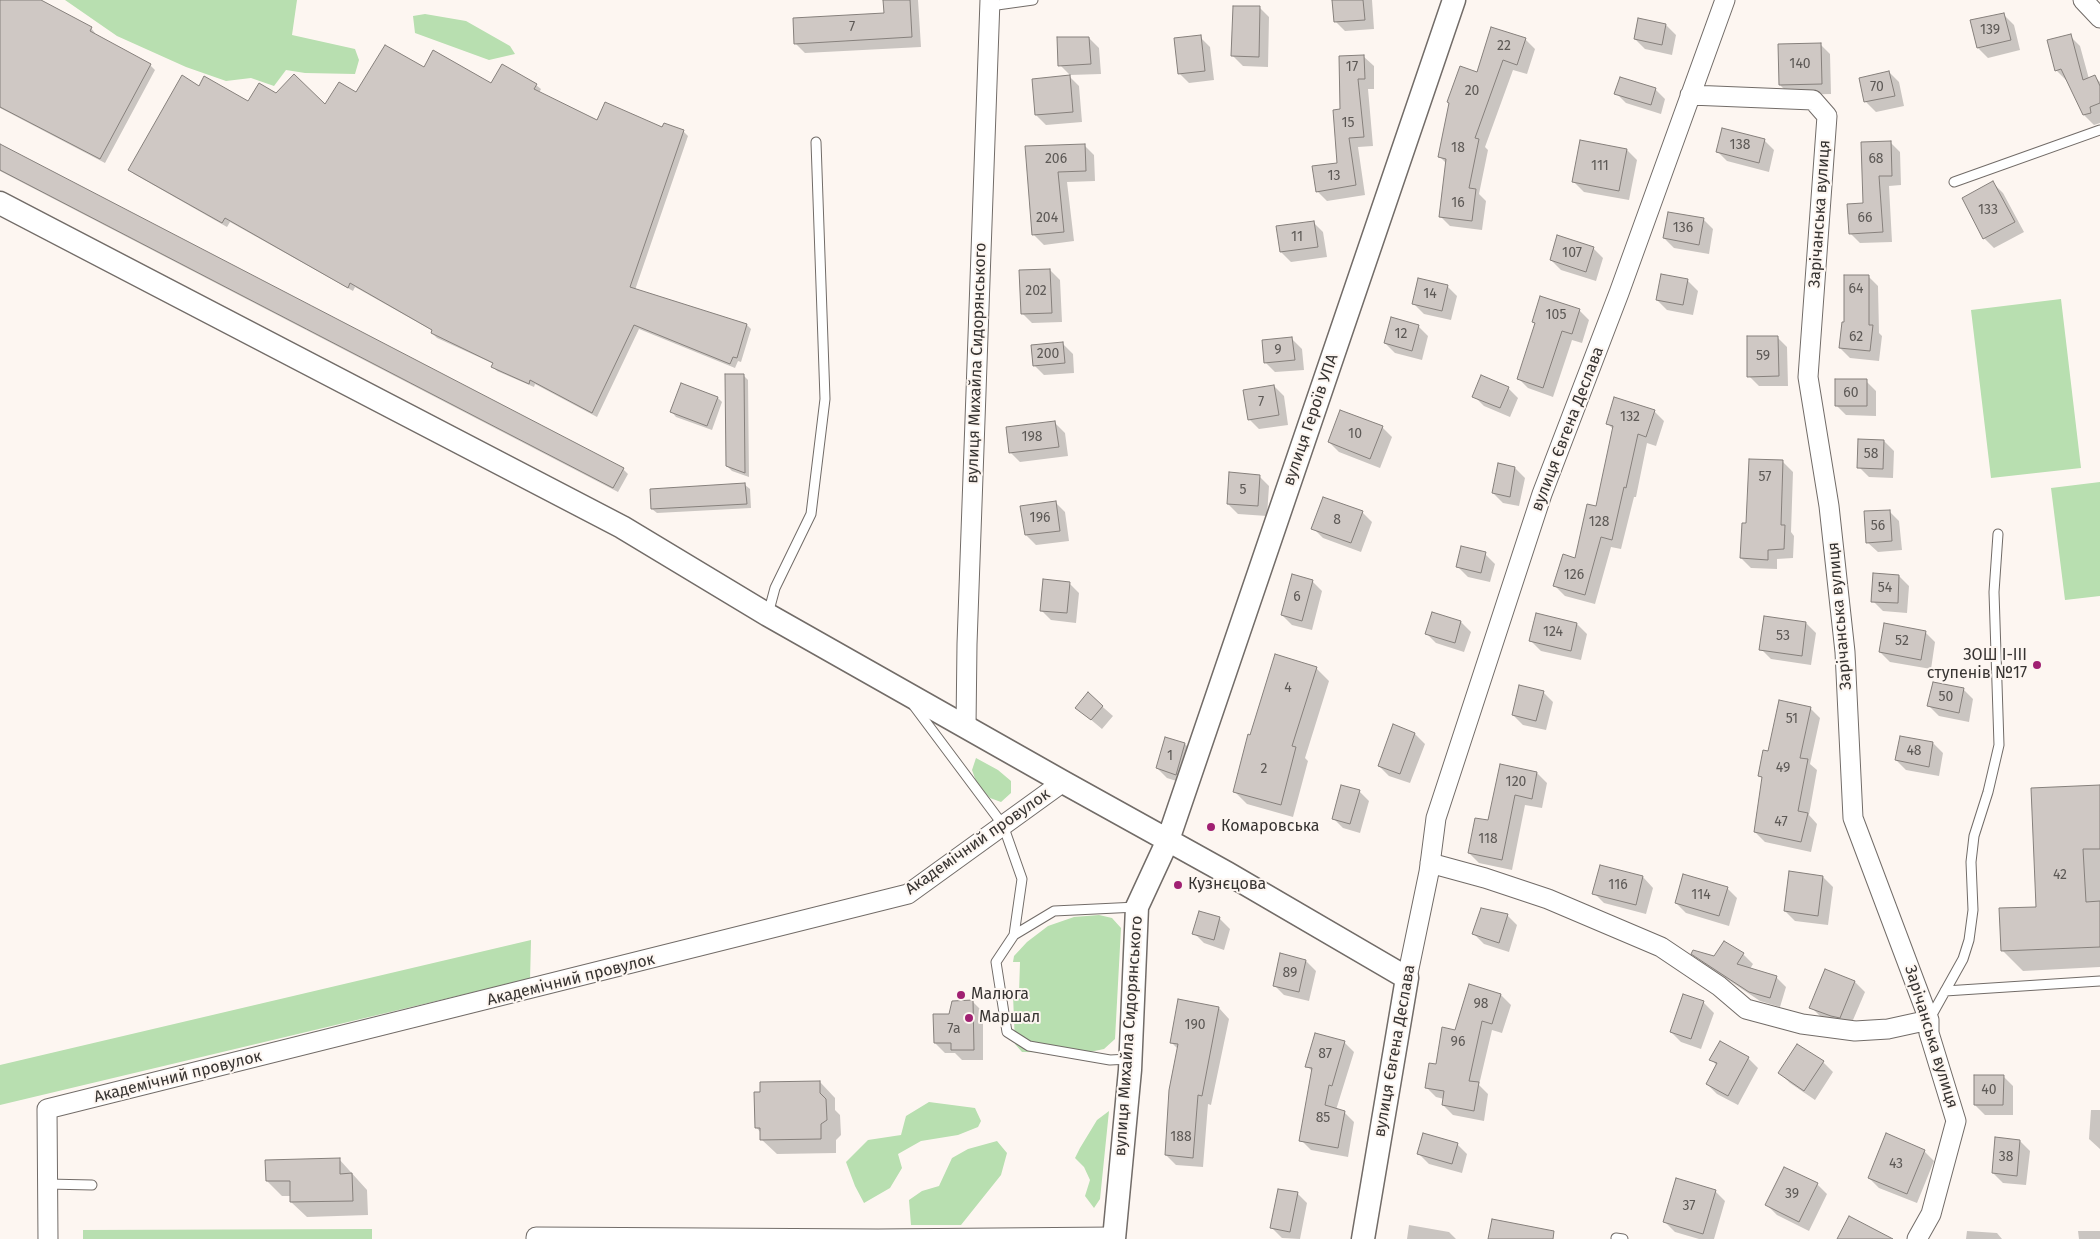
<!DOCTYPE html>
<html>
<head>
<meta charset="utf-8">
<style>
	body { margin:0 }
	canvas { display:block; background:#fdf6f1 }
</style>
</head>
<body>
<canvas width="2100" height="1239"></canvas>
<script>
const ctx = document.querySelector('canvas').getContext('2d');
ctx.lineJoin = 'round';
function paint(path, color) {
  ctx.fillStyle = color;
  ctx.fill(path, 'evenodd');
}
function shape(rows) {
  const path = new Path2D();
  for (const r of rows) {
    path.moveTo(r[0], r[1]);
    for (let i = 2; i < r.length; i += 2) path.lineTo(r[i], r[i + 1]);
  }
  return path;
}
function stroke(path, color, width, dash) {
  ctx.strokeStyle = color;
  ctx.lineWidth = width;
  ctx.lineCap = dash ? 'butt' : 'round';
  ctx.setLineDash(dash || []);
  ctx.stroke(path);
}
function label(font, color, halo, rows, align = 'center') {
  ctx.font = font + ' "Fira Sans",sans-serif';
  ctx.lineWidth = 4;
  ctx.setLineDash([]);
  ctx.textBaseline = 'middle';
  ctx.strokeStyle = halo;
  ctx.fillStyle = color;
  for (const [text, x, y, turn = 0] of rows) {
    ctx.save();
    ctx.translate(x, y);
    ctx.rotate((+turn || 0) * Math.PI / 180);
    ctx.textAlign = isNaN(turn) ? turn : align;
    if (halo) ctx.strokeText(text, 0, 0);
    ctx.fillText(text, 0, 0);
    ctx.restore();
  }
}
paint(shape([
	[65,0,297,0,292,35,355,49,359,60,355,74,305,73,286,70,274,86,251,78,226,81,186,67,117,36],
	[425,14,466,21,510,46,515,54,489,60,415,33,413,16],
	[2061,299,2081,468,1991,478,1971,310],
	[2100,482,2100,596,2065,600,2051,488],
	[976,758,998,770,1011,781,1011,793,1001,802,990,798,977,784,972,770],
	[1099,915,1112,918,1121,928,1115,1039,1104,1049,1085,1053,1022,1052,1015,1044,1013,995,1019,994,1020,962,1013,962,1014,956,1027,942,1048,926,1074,917],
	[531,940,530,981,516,982,0,1105,0,1065],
	[929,1102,975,1108,981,1121,978,1127,958,1135,921,1141,898,1154,902,1168,890,1188,864,1203,855,1186,846,1162,868,1140,901,1135,906,1116],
	[1109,1111,1100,1199,1094,1208,1085,1196,1090,1180,1084,1167,1075,1158,1080,1148,1097,1120],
	[997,1141,1007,1153,1001,1175,961,1225,911,1225,909,1200,922,1191,939,1186,952,1158,968,1149],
	[372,1229,372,1239,83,1239,83,1230]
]), '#b8dfb0');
paint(shape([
	[0,0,39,0,91,28,95,33,94,35,150,65,155,70,105,163,0,108],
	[884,0,918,0,921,47,805,53,795,43,885,15],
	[1333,0,1372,0,1374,29,1345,31,1335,21],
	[1259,7,1269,17,1268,67,1243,66,1233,56],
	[2004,15,2014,25,2020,50,1988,58,1978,48,1972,21],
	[1666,25,1676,35,1672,55,1645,49,1635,39],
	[2070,36,2080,46,2089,79,2094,76,2100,82,2100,123,2094,125,2084,115,2068,80,2066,80,2056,70],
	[1200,37,1210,47,1214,80,1189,83,1179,73],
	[1089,38,1099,48,1101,74,1070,75,1060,65],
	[1525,39,1535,49,1527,74,1513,70,1485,147,1488,150,1479,194,1486,201,1482,230,1450,226,1440,216,1447,164,1440,157,1478,74],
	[1820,44,1830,54,1831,94,1790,95,1780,85],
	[1363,56,1374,66,1374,89,1368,89,1373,146,1358,147,1365,195,1327,201,1317,191,1338,164,1341,110],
	[424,68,492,84,536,85,541,89,539,93,598,122,683,131,688,136,635,290,747,325,751,329,741,362,738,361,735,368,639,329,597,417,535,384,534,387,497,371,493,367,494,364,437,338,432,333,433,331,355,287,353,291,230,222,227,227,134,174,129,169,199,87,248,103,276,95,325,106],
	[1889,72,1899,82,1904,106,1876,112,1866,102],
	[1069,76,1079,86,1082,122,1046,125,1036,115,1033,80],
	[1655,89,1665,99,1661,114,1626,103,1616,93],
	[1764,140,1774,150,1769,172,1727,161,1717,151],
	[1890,142,1900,152,1901,185,1889,186,1892,242,1860,243,1850,233],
	[1084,145,1094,155,1095,181,1067,182,1074,241,1044,245,1034,235,1027,148],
	[0,146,623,469,628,474,618,492,0,171],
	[1627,150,1637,160,1629,200,1584,192,1574,182],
	[1993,183,2003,193,2024,232,1994,248,1984,238],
	[1703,219,1713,229,1709,254,1674,248,1664,238],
	[1313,222,1323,232,1327,257,1291,262,1281,252],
	[1593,248,1603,258,1596,281,1561,270,1551,260],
	[1050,270,1060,280,1062,322,1032,323,1022,313],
	[1868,276,1878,286,1879,333,1882,336,1879,361,1850,358,1840,348],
	[1688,281,1698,291,1693,315,1667,310,1657,300],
	[1447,286,1457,296,1451,320,1424,314,1414,304],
	[1579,310,1589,320,1582,343,1572,340,1553,397,1528,388,1518,378],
	[1418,326,1428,336,1422,360,1395,353,1385,343],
	[1777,337,1787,347,1788,386,1759,386,1749,376],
	[1292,339,1302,349,1304,370,1275,372,1265,362],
	[1063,344,1073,354,1074,373,1044,375,1034,365],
	[744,376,748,380,749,477,732,471,727,466],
	[1866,381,1876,391,1876,416,1846,415,1836,405],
	[1274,386,1284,396,1288,425,1259,429,1249,419],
	[1508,388,1518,398,1510,417,1484,406,1474,396],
	[718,398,722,402,712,430,676,417,672,412],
	[1654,411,1664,421,1656,446,1647,443,1636,497,1634,497,1621,549,1611,547,1595,604,1565,596,1555,586,1576,559,1597,508,1614,430,1607,423],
	[1055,423,1065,433,1068,456,1020,462,1010,452],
	[1382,427,1392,437,1380,468,1339,452,1329,442],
	[1884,441,1894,451,1893,478,1869,477,1859,467],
	[1783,462,1793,472,1791,532,1794,536,1793,558,1777,559,1777,569,1751,568,1741,558,1748,524],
	[1515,468,1525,478,1519,506,1503,503,1493,493],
	[1259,476,1269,486,1267,516,1238,514,1228,504],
	[745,485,750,489,751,508,657,513,652,509],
	[1055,502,1065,512,1069,541,1036,545,1026,535],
	[1889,511,1899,521,1902,550,1878,552,1867,542],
	[1362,512,1372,522,1361,552,1323,538,1313,528],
	[1485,554,1495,564,1490,582,1468,577,1458,567],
	[1899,576,1909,586,1907,613,1883,611,1873,601],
	[1312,581,1322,591,1312,630,1292,625,1282,615],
	[1069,583,1079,593,1076,623,1051,620,1041,610],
	[1461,622,1471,632,1464,652,1436,643,1426,633],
	[1806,623,1816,633,1811,665,1771,659,1761,649],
	[1577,624,1587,634,1581,660,1541,651,1531,641],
	[1925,632,1935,642,1931,669,1890,662,1880,652],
	[1316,668,1329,681,1305,758,1308,761,1293,817,1247,804,1234,791],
	[1963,689,1973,699,1969,722,1939,716,1929,706],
	[1543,692,1553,702,1546,730,1523,725,1513,715],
	[1088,694,1113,716,1102,729,1077,708],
	[1810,708,1820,718,1810,764,1817,770,1809,815,1817,824,1811,852,1765,842,1755,832,1763,779,1760,776,1769,753],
	[1415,734,1425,744,1410,783,1389,776,1379,766],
	[1166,738,1185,744,1195,754,1186,784,1167,778,1157,768],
	[1933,743,1943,753,1939,776,1906,770,1896,760],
	[1501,766,1537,773,1547,783,1542,808,1525,805,1512,870,1479,863,1469,853,1489,822],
	[2100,786,2100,967,2023,971,2002,950,2037,908],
	[1359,791,1369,801,1360,833,1343,828,1333,818],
	[1601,866,1643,877,1653,888,1646,914,1604,903,1594,893],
	[1790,873,1823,877,1833,887,1828,925,1795,921,1785,911],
	[1727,888,1737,898,1729,926,1686,913,1676,903],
	[1200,913,1220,919,1230,929,1224,950,1204,943,1194,933],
	[1507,915,1517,925,1509,952,1484,944,1474,934],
	[1693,953,1714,958,1743,954,1753,964,1750,969,1776,977,1786,987,1780,1007,1760,1001,1703,963],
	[1281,955,1306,961,1316,971,1309,1001,1284,995,1274,985],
	[1855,982,1865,992,1850,1027,1821,1017,1811,1007],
	[1501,995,1511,1005,1502,1033,1492,1030,1479,1085,1488,1094,1484,1121,1453,1115,1443,1105,1444,1099,1436,1097,1426,1087,1456,1032],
	[1684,996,1704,1003,1714,1013,1701,1049,1681,1042,1671,1032],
	[973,1002,983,1012,983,1060,962,1060,955,1053,945,1053,935,1043],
	[1219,1008,1229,1019,1211,1105,1208,1104,1203,1167,1176,1165,1166,1155,1178,1049,1171,1042],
	[1344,1042,1354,1052,1336,1110,1344,1112,1354,1122,1348,1157,1311,1150,1301,1140,1313,1072,1307,1066],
	[1798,1045,1823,1062,1833,1072,1815,1100,1790,1083,1780,1073],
	[1748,1058,1758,1068,1738,1105,1717,1094,1707,1084,1717,1066,1711,1059],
	[2003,1076,2013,1086,2013,1115,1985,1115,1975,1105],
	[820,1082,835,1098,835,1110,840,1115,841,1135,836,1140,836,1153,777,1154,761,1139,761,1133,756,1127],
	[2091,1110,2100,1110,2100,1149,2089,1139],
	[2020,1141,2030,1151,2026,1185,2003,1183,1993,1173],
	[1457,1144,1467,1154,1462,1173,1429,1164,1419,1154],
	[1924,1151,1934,1161,1917,1203,1879,1188,1869,1178],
	[339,1159,367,1190,368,1215,307,1217,291,1202,291,1196,282,1196,267,1181],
	[1785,1168,1817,1184,1827,1194,1809,1231,1777,1215,1767,1205],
	[1715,1191,1725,1201,1714,1239,1699,1239,1675,1232,1665,1222],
	[1297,1193,1307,1203,1300,1239,1282,1238,1272,1228],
	[1409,1225,1449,1232,1456,1239,1407,1239],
	[1967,1231,1997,1233,2002,1239,1966,1239],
	[2078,1231,2100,1231,2100,1239,2079,1239]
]), '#0003');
const building = shape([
	[0,0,41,0,92,27,90,31,151,64,100,159,0,107,0,0],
	[883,0,910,0,912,37,794,44,793,18,884,13,883,0],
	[1332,0,1363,0,1365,20,1334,22,1332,0],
	[1233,6,1260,6,1259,57,1231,56,1233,6],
	[2004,13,2011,40,1977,48,1970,20,2004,13],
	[1638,18,1666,24,1662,45,1634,39,1638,18],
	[1491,27,1526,38,1517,65,1503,60,1475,138,1479,139,1469,188,1476,189,1472,221,1439,217,1446,159,1438,157,1449,103,1447,102,1460,66,1477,72,1491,27],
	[2071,34,2083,80,2095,75,2100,86,2100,103,2090,107,2091,113,2083,115,2061,69,2055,71,2047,40,2071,34],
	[1201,35,1205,71,1178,74,1174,38,1201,35],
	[1057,37,1089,37,1091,64,1058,66,1057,37],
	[1821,43,1822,84,1779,85,1778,44,1821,43],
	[385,45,424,67,433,50,491,83,502,64,537,84,534,89,597,120,605,102,662,127,664,123,684,130,630,287,747,324,737,358,733,357,730,364,634,325,592,413,530,380,529,384,491,367,493,363,431,333,432,330,350,283,348,288,225,218,222,223,128,170,182,75,199,86,204,76,248,101,259,83,276,93,294,74,325,104,339,82,356,92,385,45],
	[1364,55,1365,79,1358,79,1364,137,1349,138,1356,185,1316,192,1312,166,1337,163,1333,110,1340,109,1339,56,1364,55],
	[1889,71,1895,96,1864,102,1859,78,1889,71],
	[1070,75,1073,112,1035,115,1032,79,1070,75],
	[1620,77,1656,88,1651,105,1614,94,1620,77],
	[1722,128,1765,139,1759,163,1716,152,1722,128],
	[1580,140,1627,149,1619,191,1572,182,1580,140],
	[1891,141,1892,176,1879,176,1883,232,1849,234,1847,204,1863,203,1861,142,1891,141],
	[0,144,624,468,613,488,0,170,0,144],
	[1085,144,1086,171,1058,172,1064,232,1032,235,1025,146,1085,144],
	[1993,181,2015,222,1983,239,1962,198,1993,181],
	[1668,212,1704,218,1699,245,1663,238,1668,212],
	[1314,221,1318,247,1280,252,1276,226,1314,221],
	[1557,235,1594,247,1586,272,1550,260,1557,235],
	[1050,269,1052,313,1021,314,1019,270,1050,269],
	[1661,274,1688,279,1683,305,1656,300,1661,274],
	[1844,275,1869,275,1869,325,1873,325,1870,351,1839,348,1842,322,1844,322,1844,275],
	[1418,278,1448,285,1442,311,1412,304,1418,278],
	[1540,296,1580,309,1572,334,1562,331,1543,388,1517,379,1535,323,1532,322,1540,296],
	[1391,317,1419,325,1412,351,1384,343,1391,317],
	[1747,336,1778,336,1779,376,1747,377,1747,336],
	[1292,337,1295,360,1264,363,1262,340,1292,337],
	[1063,342,1065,363,1033,366,1031,345,1063,342],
	[725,374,744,374,745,473,726,466,725,374],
	[1481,375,1509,387,1500,408,1472,397,1481,375],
	[1835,379,1867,379,1867,406,1835,406,1835,379],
	[681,383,718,397,707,426,670,412,681,383],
	[1274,385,1279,415,1248,420,1243,390,1274,385],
	[1614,397,1655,410,1646,437,1638,434,1626,488,1624,487,1612,540,1601,537,1585,595,1553,586,1563,554,1575,558,1587,504,1596,506,1613,426,1606,424,1614,397],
	[1340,410,1383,426,1370,459,1328,442,1340,410],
	[1055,421,1059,447,1009,453,1006,427,1055,421],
	[1858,439,1884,440,1883,469,1857,468,1858,439],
	[1749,459,1783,460,1781,525,1785,525,1784,549,1768,550,1768,560,1740,558,1742,523,1746,523,1749,459],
	[1498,463,1515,467,1510,497,1492,493,1498,463],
	[1229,472,1260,475,1258,506,1227,504,1229,472],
	[745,483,747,504,651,509,650,489,745,483],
	[1323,497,1363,511,1351,543,1311,529,1323,497],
	[1056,501,1060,531,1025,535,1020,506,1056,501],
	[1890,510,1892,541,1866,543,1864,511,1890,510],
	[1461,546,1486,552,1481,573,1456,567,1461,546],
	[1873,573,1899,575,1898,603,1871,602,1873,573],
	[1292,574,1313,580,1302,621,1281,615,1292,574],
	[1043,579,1070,582,1067,613,1040,611,1043,579],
	[1432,612,1461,621,1455,643,1425,634,1432,612],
	[1536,613,1577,623,1571,651,1529,641,1536,613],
	[1764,616,1806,622,1802,656,1759,650,1764,616],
	[1884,623,1926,631,1921,660,1879,652,1884,623],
	[1275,654,1317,667,1292,746,1296,747,1281,805,1233,792,1248,734,1250,735,1275,654],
	[1933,682,1964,688,1959,713,1927,706,1933,682],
	[1519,685,1544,691,1536,721,1512,715,1519,685],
	[1088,692,1103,706,1091,720,1075,708,1088,692],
	[1779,700,1811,707,1800,758,1808,759,1798,811,1808,813,1801,842,1754,832,1762,777,1758,776,1763,750,1768,751,1779,700],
	[1393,724,1415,733,1400,774,1378,766,1393,724],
	[1900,736,1933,742,1929,767,1895,760,1900,736],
	[1165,737,1185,743,1176,775,1156,768,1165,737],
	[1500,764,1537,772,1532,799,1515,795,1502,860,1468,853,1475,818,1488,820,1500,764],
	[1341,785,1360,790,1350,824,1332,819,1341,785],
	[2100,785,2100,849,2083,849,2086,902,2100,901,2100,947,2001,951,1999,908,2036,907,2031,788,2100,785],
	[1600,865,1643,876,1636,905,1592,894,1600,865],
	[1789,871,1823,876,1818,916,1784,911,1789,871],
	[1683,874,1728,887,1719,916,1675,903,1683,874],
	[1481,908,1508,914,1499,943,1472,934,1481,908],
	[1199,911,1220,917,1214,940,1192,934,1199,911],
	[1724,941,1744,953,1737,964,1777,976,1770,998,1749,992,1691,954,1693,950,1714,956,1724,941],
	[1280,953,1306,960,1299,992,1273,986,1280,953],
	[1825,969,1855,981,1840,1018,1831,1016,1809,1008,1825,969],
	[1469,984,1501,994,1492,1024,1482,1021,1469,1081,1479,1082,1474,1111,1442,1105,1444,1091,1425,1088,1429,1063,1436,1064,1442,1027,1455,1030,1469,984],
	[1683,994,1704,1001,1691,1039,1670,1032,1683,994],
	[1178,999,1219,1007,1202,1096,1198,1095,1193,1158,1165,1155,1169,1090,1178,1044,1170,1043,1178,999],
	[973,1000,974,1050,951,1050,951,1043,934,1043,933,1014,949,1014,952,1001,973,1000],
	[1315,1033,1345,1041,1332,1086,1329,1085,1325,1105,1345,1111,1338,1148,1299,1141,1312,1068,1305,1067,1315,1033],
	[1720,1041,1749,1057,1728,1096,1706,1084,1717,1063,1709,1060,1720,1041],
	[1797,1044,1824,1061,1804,1091,1778,1073,1797,1044],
	[1974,1075,2004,1075,2003,1105,1974,1105,1974,1075],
	[820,1081,820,1093,826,1099,827,1120,821,1124,821,1139,760,1140,760,1128,755,1128,754,1092,760,1092,760,1082,820,1081],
	[1423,1133,1458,1143,1452,1164,1417,1154,1423,1133],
	[1886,1133,1925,1150,1907,1194,1868,1178,1886,1133],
	[1995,1137,2020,1140,2017,1176,1992,1173,1995,1137],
	[340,1158,340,1174,352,1173,353,1201,290,1202,290,1181,266,1181,265,1160,340,1158],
	[1784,1167,1818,1183,1799,1222,1765,1205,1784,1167],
	[1676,1178,1716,1190,1703,1234,1663,1222,1676,1178],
	[1278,1189,1298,1192,1290,1232,1270,1228,1278,1189],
	[1849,1216,1893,1239,1837,1239,1849,1216],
	[1492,1219,1554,1231,1553,1239,1488,1239,1492,1219]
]);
paint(building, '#cfc8c4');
stroke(building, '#86807c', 1);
const service = shape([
	[990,6,1033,0],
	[1954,182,2100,130],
	[768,614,775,588,811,514,825,399,816,142],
	[914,706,1003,825,1022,879,1014,935],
	[1945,991,2100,981],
	[1929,1020,1963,959,1969,940,1973,910,1971,862,1974,836,1988,792,1999,745,1994,592,1998,534],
	[1129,1059,1110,1060,1029,1046,1007,1032,996,962,1014,935,1054,911,1137,907],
	[47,1184,92,1185],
	[1616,1238,1623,1239]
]);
const minor = shape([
	[2083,0,2100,18],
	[1690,95,1813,100,1827,116,1808,377,1829,506,1845,652,1853,818,1929,1020,1929,1033,1956,1121,1931,1214,1917,1239],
	[966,726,967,644,990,0],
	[1430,863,1485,878,1548,899,1661,947,1719,986,1746,1009,1802,1024,1855,1031,1888,1029,1929,1020],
	[1407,978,1429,872,1436,818,1542,494,1619,293,1725,0],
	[48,1239,47,1109,908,894,1063,782],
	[536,1239,536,1237,878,1239,1114,1237]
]);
const tertiary = shape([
	[0,203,622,527,768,615,1063,782,1227,873,1407,978,1363,1239],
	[1114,1239,1130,1070,1137,907,1168,840,1454,0]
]);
stroke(service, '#726c68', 11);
stroke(minor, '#726c68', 21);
stroke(tertiary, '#726c68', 25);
stroke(service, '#fff', 9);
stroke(minor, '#fff', 19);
stroke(tertiary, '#fff', 22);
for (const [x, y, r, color] of [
	[2037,665,5,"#a02072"],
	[1211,827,5,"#a02072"],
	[1178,885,5,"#a02072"],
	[961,995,5,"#a02072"],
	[969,1018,5,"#a02072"]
]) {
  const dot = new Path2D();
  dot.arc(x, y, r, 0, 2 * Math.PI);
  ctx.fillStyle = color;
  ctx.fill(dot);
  stroke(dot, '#fdf6f1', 2);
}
label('14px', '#5d5956', null, [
	["7",852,27],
	["139",1990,30],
	["22",1504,46],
	["140",1800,64],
	["17",1352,67],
	["70",1877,87],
	["20",1472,91],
	["15",1348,123],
	["138",1740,145],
	["18",1458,148],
	["206",1056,159],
	["68",1876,159],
	["111",1600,166],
	["13",1334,176],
	["16",1458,203],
	["133",1988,210],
	["204",1047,218],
	["66",1865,218],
	["136",1683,228],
	["11",1297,237],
	["107",1572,253],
	["64",1856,289],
	["202",1036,291],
	["14",1430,294],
	["105",1556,315],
	["12",1401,334],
	["62",1856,337],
	["9",1278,350],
	["200",1048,354],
	["59",1763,356],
	["60",1851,393],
	["7",1261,402],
	["132",1630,417],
	["10",1355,434],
	["198",1032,437],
	["58",1871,454],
	["57",1765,477],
	["5",1243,490],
	["196",1040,518],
	["8",1337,520],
	["128",1599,522],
	["56",1878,526],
	["126",1574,575],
	["54",1885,588],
	["6",1297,597],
	["124",1553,632],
	["53",1783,636],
	["52",1902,641],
	["4",1288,688],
	["50",1946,697],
	["51",1792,719],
	["48",1914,751],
	["1",1170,756],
	["49",1783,768],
	["2",1264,769],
	["120",1516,782],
	["47",1781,822],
	["118",1488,839],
	["42",2060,875],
	["116",1618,885],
	["114",1701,895],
	["89",1290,973],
	["98",1481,1004],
	["190",1195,1025],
	["7а",954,1029],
	["96",1458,1042],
	["87",1325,1054],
	["40",1989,1090],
	["85",1323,1118],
	["188",1181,1137],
	["38",2006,1157],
	["43",1896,1164],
	["39",1792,1194],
	["37",1689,1206]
]);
label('16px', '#373432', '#fdf6f1', [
	["Зарічанська вулиця",1820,214,-86],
	["вулиця Михайла Сидорянського",977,363,-88],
	["вулиця Героїв УПА",1311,420,-71],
	["вулиця Євгена Деслава",1568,429,-69],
	["Зарічанська вулиця",1840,616,-95],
	["Академічний провулок",978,842,-35],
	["Академічний провулок",571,980,-14],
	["вулиця Михайла Сидорянського",1129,1036,-86],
	["Зарічанська вулиця",1931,1037,73],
	["вулиця Євгена Деслава",1395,1051,-80],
	["Академічний провулок",178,1077,-14]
]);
label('16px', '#373432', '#fdf6f1', [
	["ЗОШ І-ІІІ",2027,656,"right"],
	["ступенів №17",2027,674,"right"],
	["Комаровська",1221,827],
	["Кузнєцова",1188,885],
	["Малюга",971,995],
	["Маршал",979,1018]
], 'left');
</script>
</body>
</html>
